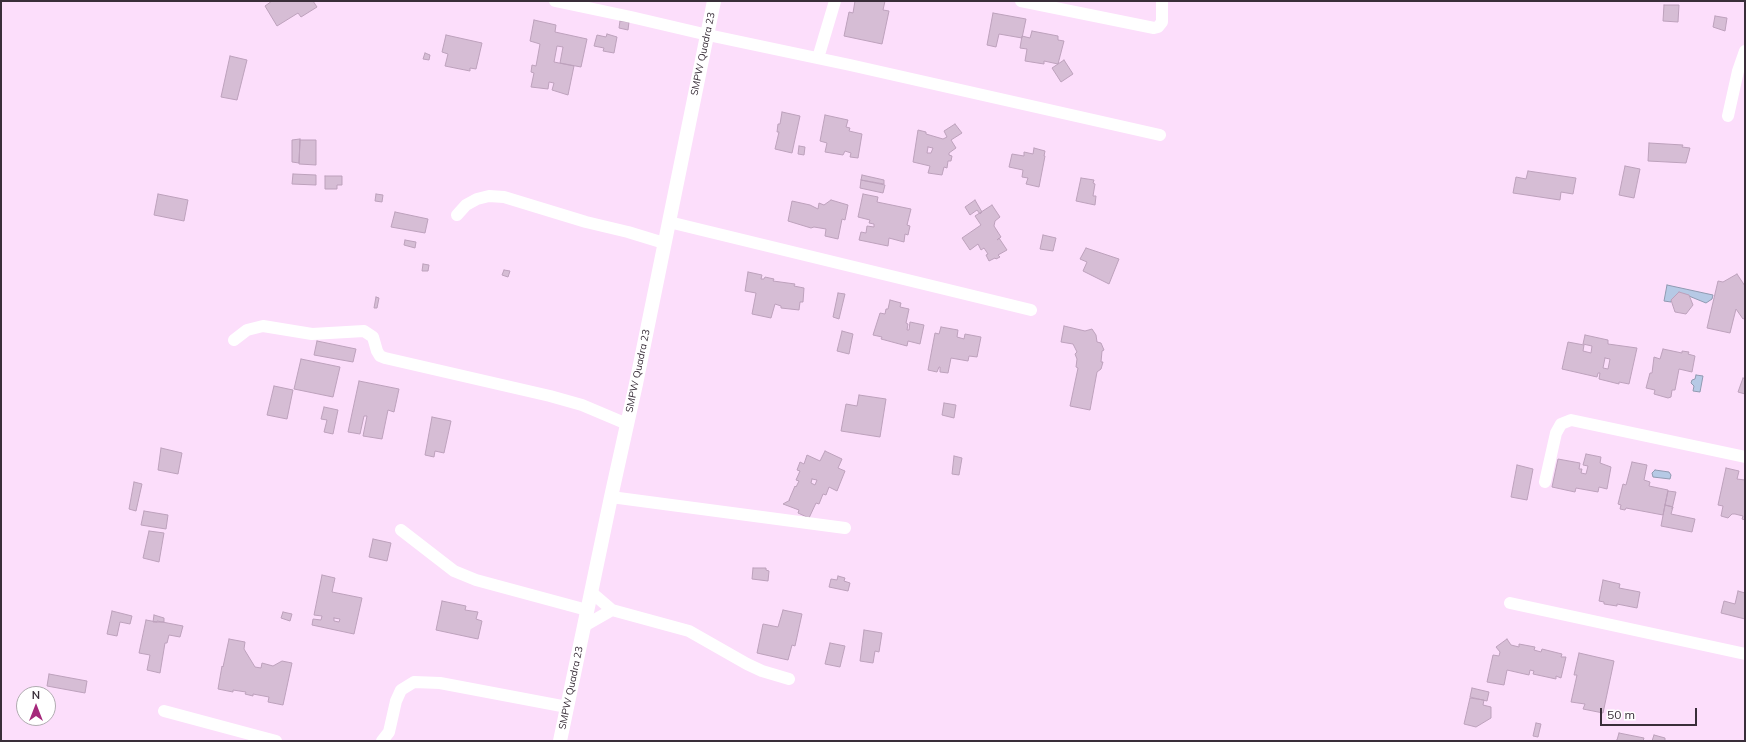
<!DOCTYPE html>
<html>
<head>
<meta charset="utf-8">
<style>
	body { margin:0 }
	#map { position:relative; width:1746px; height:742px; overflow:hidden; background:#fcdefb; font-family:Mulish,sans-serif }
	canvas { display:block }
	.frame { position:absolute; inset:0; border:2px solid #392e39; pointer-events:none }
	.north { position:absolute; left:16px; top:686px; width:40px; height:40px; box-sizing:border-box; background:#fff; border:1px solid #b0abb0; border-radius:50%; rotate:0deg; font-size:11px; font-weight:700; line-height:16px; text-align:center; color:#392e39 }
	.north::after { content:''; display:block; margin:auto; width:14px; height:18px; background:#a5287b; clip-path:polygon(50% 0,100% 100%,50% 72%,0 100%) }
	.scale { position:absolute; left:1600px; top:708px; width:97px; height:18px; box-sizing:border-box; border:2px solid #392e39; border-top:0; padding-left:5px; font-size:12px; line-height:14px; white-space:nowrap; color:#392e39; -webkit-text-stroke:3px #fff; paint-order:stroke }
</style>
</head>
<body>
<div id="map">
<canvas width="1746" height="742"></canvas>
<div class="frame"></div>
<div class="north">N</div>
<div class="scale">50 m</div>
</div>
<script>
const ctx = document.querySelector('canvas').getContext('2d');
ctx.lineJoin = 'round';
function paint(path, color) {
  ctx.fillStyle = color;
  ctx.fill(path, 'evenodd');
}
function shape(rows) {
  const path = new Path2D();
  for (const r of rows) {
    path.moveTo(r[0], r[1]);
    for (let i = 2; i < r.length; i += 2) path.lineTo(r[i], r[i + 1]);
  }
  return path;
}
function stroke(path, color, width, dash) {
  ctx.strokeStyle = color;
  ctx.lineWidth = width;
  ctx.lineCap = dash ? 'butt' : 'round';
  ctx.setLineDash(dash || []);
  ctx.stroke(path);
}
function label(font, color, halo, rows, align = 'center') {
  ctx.font = font + ' Mulish,sans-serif';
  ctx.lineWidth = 3.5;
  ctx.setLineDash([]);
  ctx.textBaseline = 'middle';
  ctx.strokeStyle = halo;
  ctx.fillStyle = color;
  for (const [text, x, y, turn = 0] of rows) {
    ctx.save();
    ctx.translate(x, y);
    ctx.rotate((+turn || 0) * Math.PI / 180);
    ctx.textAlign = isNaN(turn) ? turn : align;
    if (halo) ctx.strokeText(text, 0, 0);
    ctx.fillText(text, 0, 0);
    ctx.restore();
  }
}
const water = shape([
	[1667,285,1713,295,1712,299,1706,303,1684,294,1672,299,1671,302,1664,301,1667,285],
	[1696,375,1703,376,1700,392,1693,391,1694,386,1691,383,1692,380,1695,379,1696,375],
	[1655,470,1669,472,1671,475,1670,479,1653,477,1652,473,1655,470]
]);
paint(water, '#b6c9e5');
stroke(water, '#909ab1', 1);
const building = shape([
	[272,1,313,1,317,7,301,17,298,13,277,26,265,6,272,1],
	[855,1,885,1,883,10,889,11,882,44,844,36,849,12,853,13,855,1],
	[1664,5,1679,5,1678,22,1663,21,1664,5],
	[993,13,1026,19,1022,38,999,34,996,47,987,45,993,13],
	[1715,16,1727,18,1725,31,1713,27,1715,16],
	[534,20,556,25,555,32,587,39,581,67,560,63,563,47,557,46,554,62,574,66,568,95,552,90,554,83,549,82,548,89,531,87,534,73,531,72,532,65,536,66,540,44,530,41,534,20],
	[620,21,629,22,628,30,619,28,620,21],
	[1032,31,1058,36,1058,40,1064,41,1058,64,1044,61,1044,64,1025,61,1027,49,1020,48,1022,36,1030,38,1032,31],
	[607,34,617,37,614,53,603,51,604,48,594,46,597,35,606,37,607,34],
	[446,35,482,43,476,69,470,68,470,71,445,66,448,54,442,52,446,35],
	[425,53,430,55,429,60,423,59,425,53],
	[230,56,247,60,237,100,221,97,230,56],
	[1064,60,1073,74,1061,82,1052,68,1064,60],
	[782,112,800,116,792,153,775,149,779,132,777,132,778,124,780,124,782,112],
	[825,115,848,120,846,127,850,128,849,131,862,134,858,158,850,157,851,153,845,151,843,155,825,152,827,143,820,141,825,115],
	[955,124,962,133,951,140,956,148,949,153,949,155,952,156,951,161,948,161,947,168,944,167,942,175,928,173,930,166,913,162,918,130,926,132,926,134,943,139,947,137,944,131,955,124],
	[928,147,933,148,931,153,927,153,928,147],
	[300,139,299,163,292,162,292,140,300,139],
	[300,140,316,140,316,165,299,164,300,140],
	[1649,143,1683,145,1682,147,1690,148,1686,163,1648,161,1649,143],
	[799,146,805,147,804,155,798,154,799,146],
	[1034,148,1045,151,1044,156,1045,156,1039,187,1026,184,1028,178,1022,177,1023,170,1009,167,1012,154,1024,156,1024,152,1033,154,1034,148],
	[1625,166,1640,169,1634,198,1619,195,1625,166],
	[1528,171,1576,178,1573,194,1561,192,1560,200,1513,193,1516,177,1526,179,1528,171],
	[293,174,316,175,316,185,292,184,293,174],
	[862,175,884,180,884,184,861,180,862,175],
	[325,176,342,176,342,185,337,185,337,189,325,189,325,176],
	[1081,178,1094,180,1093,183,1095,184,1093,196,1096,196,1095,205,1076,201,1081,178],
	[861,180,885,185,883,193,860,188,861,180],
	[158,194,188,200,184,221,154,215,158,194],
	[376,194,383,195,382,202,375,201,376,194],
	[863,194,878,197,877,202,911,209,907,225,910,226,908,235,905,234,904,242,889,238,888,246,859,240,861,232,866,233,867,226,874,227,874,224,869,223,870,220,858,217,863,194],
	[831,200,848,205,845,220,842,219,838,239,825,236,826,229,814,227,811,228,788,221,792,201,810,205,818,209,819,203,824,205,831,200],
	[975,200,982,212,980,214,977,210,970,215,965,207,975,200],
	[992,205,1000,217,995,221,994,226,1001,237,997,240,999,238,1007,250,998,255,1000,257,996,259,995,258,989,261,986,255,988,254,984,248,981,250,978,244,970,250,962,238,981,225,975,216,992,205],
	[395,212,428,219,425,233,391,227,395,212],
	[1043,235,1056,238,1053,251,1040,249,1043,235],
	[405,240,416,242,415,248,404,245,405,240],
	[1086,248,1119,259,1109,284,1083,271,1087,262,1080,259,1086,248],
	[423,264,429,265,428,271,422,271,423,264],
	[504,270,510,271,508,277,502,275,504,270],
	[748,272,762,275,761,279,764,279,765,277,774,279,773,281,795,284,794,286,804,288,803,302,800,302,799,310,781,308,781,306,775,304,771,318,752,314,756,293,745,291,748,272],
	[1737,274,1745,286,1745,318,1743,319,1736,309,1730,333,1707,328,1718,281,1723,282,1737,274],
	[1679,292,1689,295,1693,305,1686,314,1675,312,1671,300,1679,292],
	[838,293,845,294,839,319,833,317,838,293],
	[376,297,379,298,377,308,374,308,376,297],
	[890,300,901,303,900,307,909,309,906,323,908,324,907,330,909,330,910,322,924,325,920,344,908,341,907,346,881,339,882,337,873,335,880,313,885,314,886,309,888,309,890,300],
	[1064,326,1085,331,1092,329,1096,335,1097,342,1101,343,1104,350,1102,351,1101,362,1103,362,1101,369,1097,372,1090,410,1070,406,1078,368,1076,367,1077,359,1075,354,1077,352,1073,344,1061,342,1064,326],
	[941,327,958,330,957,337,964,339,965,334,981,337,977,357,969,356,968,361,951,358,948,373,940,372,940,367,939,367,937,372,928,370,935,333,939,334,941,327],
	[842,331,853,334,849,354,837,351,842,331],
	[1585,335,1608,340,1608,344,1637,348,1629,384,1619,382,1619,384,1599,379,1600,373,1598,373,1597,377,1562,369,1568,342,1584,345,1583,351,1591,353,1592,346,1583,344,1585,335],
	[1605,358,1610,359,1608,369,1603,368,1605,358],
	[317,341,356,349,353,362,314,355,317,341],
	[1663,349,1682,353,1682,351,1689,352,1688,354,1695,356,1692,372,1679,369,1675,390,1672,390,1671,397,1668,398,1654,394,1655,390,1646,388,1650,373,1652,373,1654,357,1660,359,1663,349],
	[301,359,340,367,333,397,294,389,301,359],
	[1743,378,1745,379,1745,394,1738,392,1743,378],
	[359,381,399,389,394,412,388,410,382,439,363,436,367,416,364,416,360,434,348,432,359,381],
	[274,386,293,390,287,419,267,415,274,386],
	[859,395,886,399,880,437,841,431,846,404,857,406,859,395],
	[944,403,956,405,954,418,942,415,944,403],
	[324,407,338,410,333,434,324,432,327,420,321,419,324,407],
	[432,417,451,421,444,453,435,451,434,457,425,455,432,417],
	[161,448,182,453,178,474,158,470,161,448],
	[825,451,842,459,838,468,845,471,837,491,829,487,826,495,823,494,819,504,816,503,809,518,798,513,799,510,783,504,790,500,789,500,795,486,796,487,799,481,796,480,800,471,797,470,800,462,804,464,807,455,820,461,825,451],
	[812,479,817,480,815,485,811,483,812,479],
	[1586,454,1601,457,1600,463,1611,467,1607,489,1599,487,1598,492,1576,488,1575,492,1552,487,1558,459,1580,463,1579,469,1582,469,1581,473,1586,474,1588,466,1583,465,1586,454],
	[954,456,962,458,959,475,952,474,954,456],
	[1632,462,1647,465,1644,480,1650,482,1649,486,1668,490,1663,515,1626,508,1625,510,1620,509,1621,505,1618,504,1623,484,1626,485,1632,462],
	[1517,465,1533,469,1527,500,1511,497,1517,465],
	[1726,468,1739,471,1737,479,1745,480,1745,520,1742,519,1743,516,1735,514,1732,514,1728,518,1721,516,1723,506,1718,505,1726,468],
	[134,482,142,484,136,511,129,509,134,482],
	[1668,491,1676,492,1672,509,1673,507,1665,505,1668,491],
	[1665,505,1673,507,1671,514,1695,519,1692,532,1661,526,1665,505],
	[144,511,168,515,166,529,141,525,144,511],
	[149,531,164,533,159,562,143,558,149,531],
	[373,539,391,543,387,561,369,557,373,539],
	[753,568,766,568,766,570,769,571,768,581,752,579,753,568],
	[322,575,335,578,332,592,362,598,354,634,312,625,313,619,321,620,322,616,314,615,322,575],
	[334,618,340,619,339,622,334,621,334,618],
	[838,576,845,578,844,581,850,583,848,591,829,587,831,579,837,580,838,576],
	[1603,580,1620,584,1619,588,1640,592,1637,608,1617,604,1617,606,1604,604,1604,602,1599,601,1603,580],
	[1738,591,1745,593,1745,619,1721,613,1724,601,1735,604,1738,591],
	[442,601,466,606,465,610,478,612,476,619,482,621,478,639,436,630,442,601],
	[783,610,802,614,795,646,792,645,788,660,757,653,763,624,778,627,783,610],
	[112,611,132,616,130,624,120,622,117,636,107,634,112,611],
	[283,612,292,614,290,621,281,618,283,612],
	[154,615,164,618,164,622,153,622,154,615],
	[146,620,157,622,157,621,183,626,180,637,169,635,167,643,165,643,160,673,147,670,150,655,139,653,146,620],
	[864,630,882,633,879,652,875,651,873,663,860,661,864,630],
	[229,639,245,642,244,649,255,667,261,668,262,663,273,666,282,661,292,663,283,705,268,702,269,697,253,694,253,696,245,694,246,692,233,690,233,692,218,689,222,666,223,667,229,639],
	[1507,639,1511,645,1519,647,1519,644,1535,647,1534,650,1541,652,1542,649,1562,654,1561,657,1566,657,1561,678,1556,676,1556,679,1533,674,1534,671,1530,670,1529,675,1507,670,1504,685,1487,682,1493,655,1499,656,1500,652,1496,647,1507,639],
	[830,643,845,646,840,667,825,664,830,643],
	[1579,653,1614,661,1603,713,1583,709,1585,704,1571,702,1577,675,1574,675,1579,653],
	[49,674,87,681,85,693,47,686,49,674],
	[1472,688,1489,692,1487,701,1470,697,1472,688],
	[1470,698,1484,700,1483,705,1491,707,1491,718,1476,727,1464,724,1470,698],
	[1536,723,1541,724,1538,737,1533,736,1536,723],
	[1619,733,1644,738,1643,741,1614,741,1617,740,1619,733],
	[1654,735,1665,738,1665,741,1652,741,1654,735]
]);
paint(building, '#d6bdd5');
stroke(building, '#bda1bc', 1);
stroke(shape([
	[555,1,631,17,708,35,850,65,1160,135],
	[1021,1,1154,28,1158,27,1162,22,1162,1],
	[818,58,835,1],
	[1728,116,1738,71,1745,51],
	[457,215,466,205,477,199,489,196,504,197,586,222,628,232,664,243],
	[669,222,1031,310],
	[234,340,247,330,263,326,312,334,364,331,373,337,377,351,380,356,385,358,550,396,582,405,627,424],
	[1545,482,1556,433,1561,424,1571,420,1745,457],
	[611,497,845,528],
	[401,530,454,571,476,580,587,610],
	[591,592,612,610,689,631,747,664,762,671,789,679],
	[1510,603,1745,654],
	[584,626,612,610],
	[164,711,276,741],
	[382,741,389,732,396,701,401,690,414,682,440,683,567,707]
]), '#fff', 12);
stroke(shape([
	[560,741,611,497,636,384,714,1]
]), '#fff', 14);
label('10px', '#392e39', '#fff', [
	["SMPW Quadra 23",703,54,-78],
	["SMPW Quadra 23",638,371,-78],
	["SMPW Quadra 23",571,688,-78]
]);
</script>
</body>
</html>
